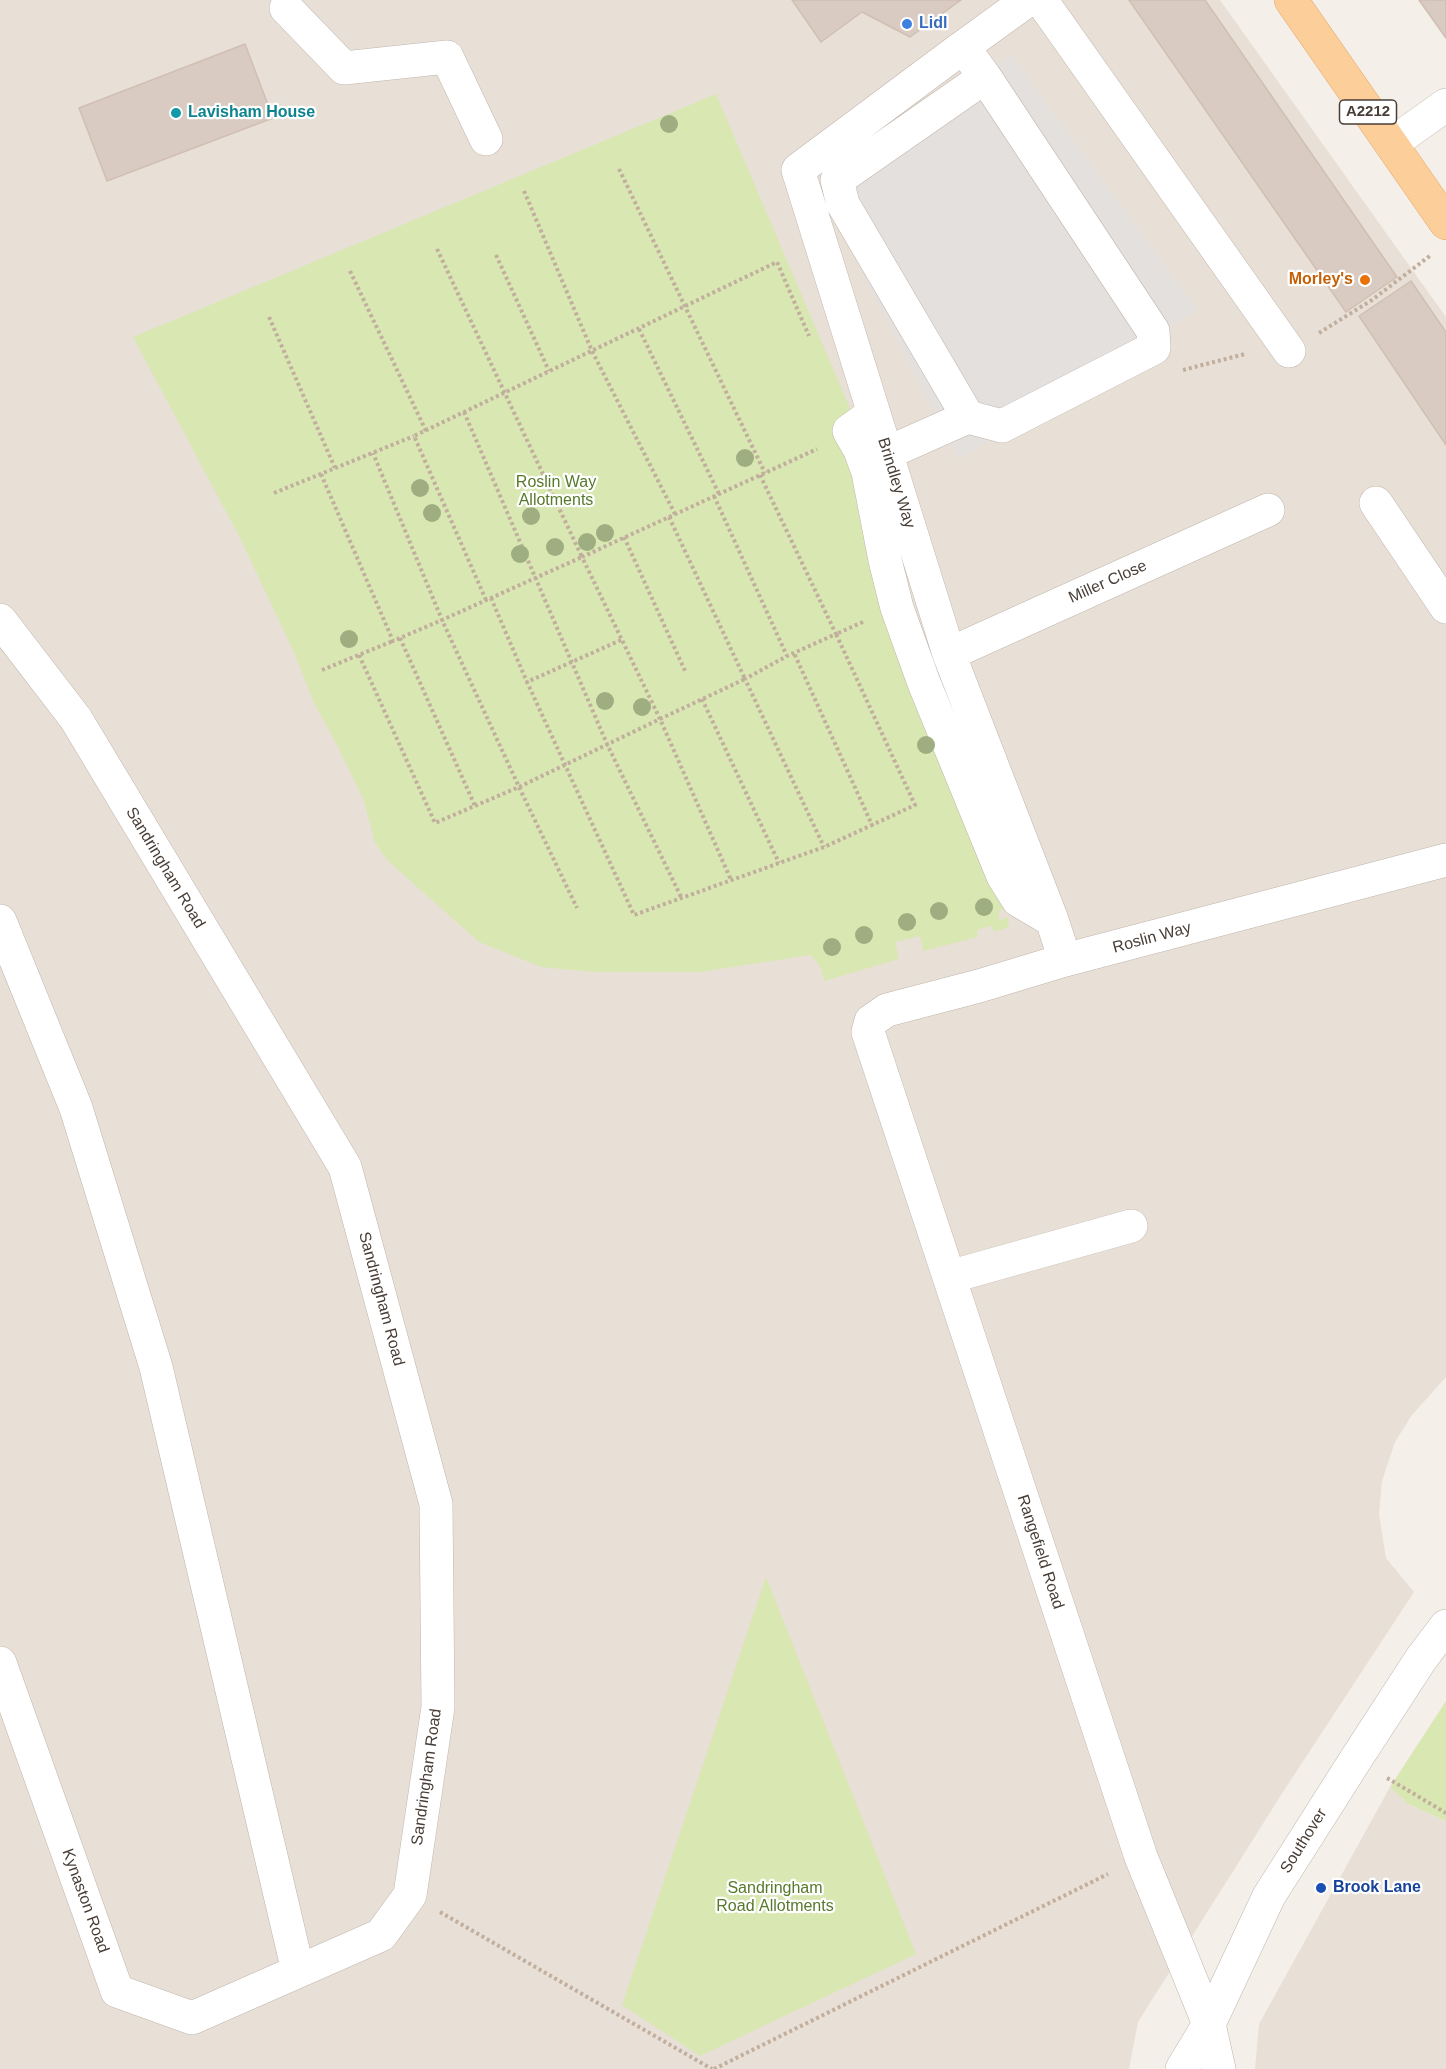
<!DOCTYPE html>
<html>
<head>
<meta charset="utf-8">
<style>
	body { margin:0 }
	canvas { display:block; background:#f4efe9 }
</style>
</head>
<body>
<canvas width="1446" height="2069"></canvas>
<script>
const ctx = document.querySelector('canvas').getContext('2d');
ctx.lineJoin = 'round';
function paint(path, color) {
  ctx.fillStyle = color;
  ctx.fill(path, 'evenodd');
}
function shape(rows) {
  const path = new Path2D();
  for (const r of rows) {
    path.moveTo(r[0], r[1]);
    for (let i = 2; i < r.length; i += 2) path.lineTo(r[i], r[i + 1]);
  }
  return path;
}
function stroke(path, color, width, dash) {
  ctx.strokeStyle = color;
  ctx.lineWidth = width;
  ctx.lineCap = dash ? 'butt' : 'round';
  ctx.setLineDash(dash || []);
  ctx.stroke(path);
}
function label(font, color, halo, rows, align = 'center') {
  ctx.font = font + ' Helvetica,sans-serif';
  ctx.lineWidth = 4.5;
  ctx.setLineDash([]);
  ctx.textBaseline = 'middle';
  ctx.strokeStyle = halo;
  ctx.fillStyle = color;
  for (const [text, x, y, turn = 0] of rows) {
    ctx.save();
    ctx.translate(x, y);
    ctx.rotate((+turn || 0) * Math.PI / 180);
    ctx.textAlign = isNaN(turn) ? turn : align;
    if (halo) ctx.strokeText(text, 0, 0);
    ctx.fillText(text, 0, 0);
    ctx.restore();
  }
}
paint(shape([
	[0,0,1220,0,1446,317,1446,1377,1412,1415,1395,1442,1382,1481,1379,1514,1386,1558,1414,1592,1283,1792,1138,2022,1129,2069,0,2069],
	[1390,1787,1408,1804,1446,1821,1446,2069,1255,2069,1259,2024]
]), '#e8e0d7');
paint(shape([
	[716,94,857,425,903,584,1013,907,999,911,999,920,1008,917,1009,927,995,932,991,926,977,930,978,937,923,951,920,936,895,942,899,959,824,981,821,968,811,955,700,972,594,972,541,967,479,942,388,861,375,843,364,801,338,747,313,701,294,652,239,536,133,337],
	[766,1577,916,1954,700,2056,622,2005],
	[1446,1701,1446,1821,1408,1804,1390,1787]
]), '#d9e7b3');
paint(shape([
	[1011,55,1197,309,959,460,820,191]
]), '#e3e0dd');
const building = shape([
	[792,0,961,0,910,37,862,12,821,42,792,0],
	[1129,0,1205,0,1397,277,1346,312,1129,0],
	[1419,0,1446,0,1446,38,1419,0],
	[245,44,273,118,107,181,79,108,245,44],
	[1411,281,1446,332,1446,445,1359,316,1411,281]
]);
paint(building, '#d9cbc2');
stroke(building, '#d0bfb2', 1.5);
const minor = shape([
	[1041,0,1289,351],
	[286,8,344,68,447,57,486,139],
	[963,47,1028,0],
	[985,77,963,47,798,170,949,654,1052,920,1065,960],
	[1391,144,1446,105],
	[874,413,849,431,860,450,868,472,885,560,897,608,924,683,1003,876,1018,900,1052,920],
	[887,453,968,417,1002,426,1154,348,1153,331,985,77,837,180,843,204,968,417],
	[1376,503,1446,607],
	[0,620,76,719,345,1167,436,1504,438,1707,410,1895,381,1935,192,2018,117,1991,0,1663],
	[949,654,1268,510],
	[0,921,76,1108,156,1367,298,1971],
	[949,1277,1131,1226],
	[1182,2069,1209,2024,1269,1896,1356,1759,1421,1659,1446,1626],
	[1219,2069,1209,2024,1141,1857,868,1032,871,1021,887,1010,979,986,1065,960,1446,860]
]);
const major = shape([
	[1291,0,1446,223]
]);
stroke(minor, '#c0b5ac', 34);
stroke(major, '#e2a869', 34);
stroke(shape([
	[619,169,765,473],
	[524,191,592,351,675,514],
	[437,249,582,557,442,620,519,787,660,719,582,557,817,449],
	[496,255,549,371],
	[350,271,426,431],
	[269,317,335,468],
	[639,329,719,494],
	[1319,333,1372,300,1431,255],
	[1183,370,1245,354],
	[464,412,607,744,682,899],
	[321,474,393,641,442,620,373,453],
	[760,475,836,634,787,656],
	[274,493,414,436],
	[714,496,787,656,745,679,824,847],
	[669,517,745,679,660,719,731,880],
	[624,537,686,673],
	[491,598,527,682],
	[486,600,414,436,777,262,809,336],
	[863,622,836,634,915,805,872,825],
	[400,638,475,806],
	[621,640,527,682,634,915,824,847,872,825,794,653],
	[359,655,435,823,519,787,577,908],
	[322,670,393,641],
	[702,699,779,863],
	[1387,1778,1446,1813],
	[440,1912,712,2069],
	[714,2069,1108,1874]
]), '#c1ae9d', 4, [3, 3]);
stroke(minor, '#fff', 33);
stroke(major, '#fcce9a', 33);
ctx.fillStyle = '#9eae80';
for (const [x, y] of [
	[669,124],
	[745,458],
	[420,488],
	[432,513],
	[531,516],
	[605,533],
	[587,542],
	[555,547],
	[520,554],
	[349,639],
	[605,701],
	[642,707],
	[926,745],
	[984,907],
	[939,911],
	[907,922],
	[864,935],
	[832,947]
]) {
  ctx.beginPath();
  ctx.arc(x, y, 9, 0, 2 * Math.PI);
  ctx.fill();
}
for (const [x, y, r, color] of [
	[907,24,6,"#3f7fe0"],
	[176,113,6,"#0f9aa8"],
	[1365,280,6,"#e8710a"],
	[1321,1888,6,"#1a4fb4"]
]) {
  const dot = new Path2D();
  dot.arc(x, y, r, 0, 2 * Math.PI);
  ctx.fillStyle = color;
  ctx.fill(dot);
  stroke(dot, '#fff', 2);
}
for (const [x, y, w] of [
	[1368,112,57]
]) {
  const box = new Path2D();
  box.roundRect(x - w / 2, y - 12, w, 24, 4.5);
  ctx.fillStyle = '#fff';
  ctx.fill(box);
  stroke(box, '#483e37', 1.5);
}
label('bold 15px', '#483e37', null, [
	["A2212",1368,112]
]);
label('bold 16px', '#366cbe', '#fff', [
	["Lidl",919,24]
], 'left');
label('bold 16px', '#0d838f', '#fff', [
	["Lavisham House",188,113]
], 'left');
label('bold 16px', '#c56008', '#fff', [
	["Morley's",1353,280]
], 'right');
label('16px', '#57792b', '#fff', [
	["Roslin Way",556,483],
	["Allotments",556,501],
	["Sandringham",775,1889],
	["Road Allotments",775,1907]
]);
label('16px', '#483e37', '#fff', [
	["Brindley Way",896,483,73],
	["Miller Close",1108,582,-24],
	["Sandringham Road",165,868,59],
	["Roslin Way",1152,938,-15],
	["Sandringham Road",381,1299,75],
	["Rangefield Road",1040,1552,72],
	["Sandringham Road",427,1777,-82],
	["Southover",1304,1841,-58],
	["Kynaston Road",85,1901,70]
]);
label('bold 16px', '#164399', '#fff', [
	["Brook Lane",1333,1888]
], 'left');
</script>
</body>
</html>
